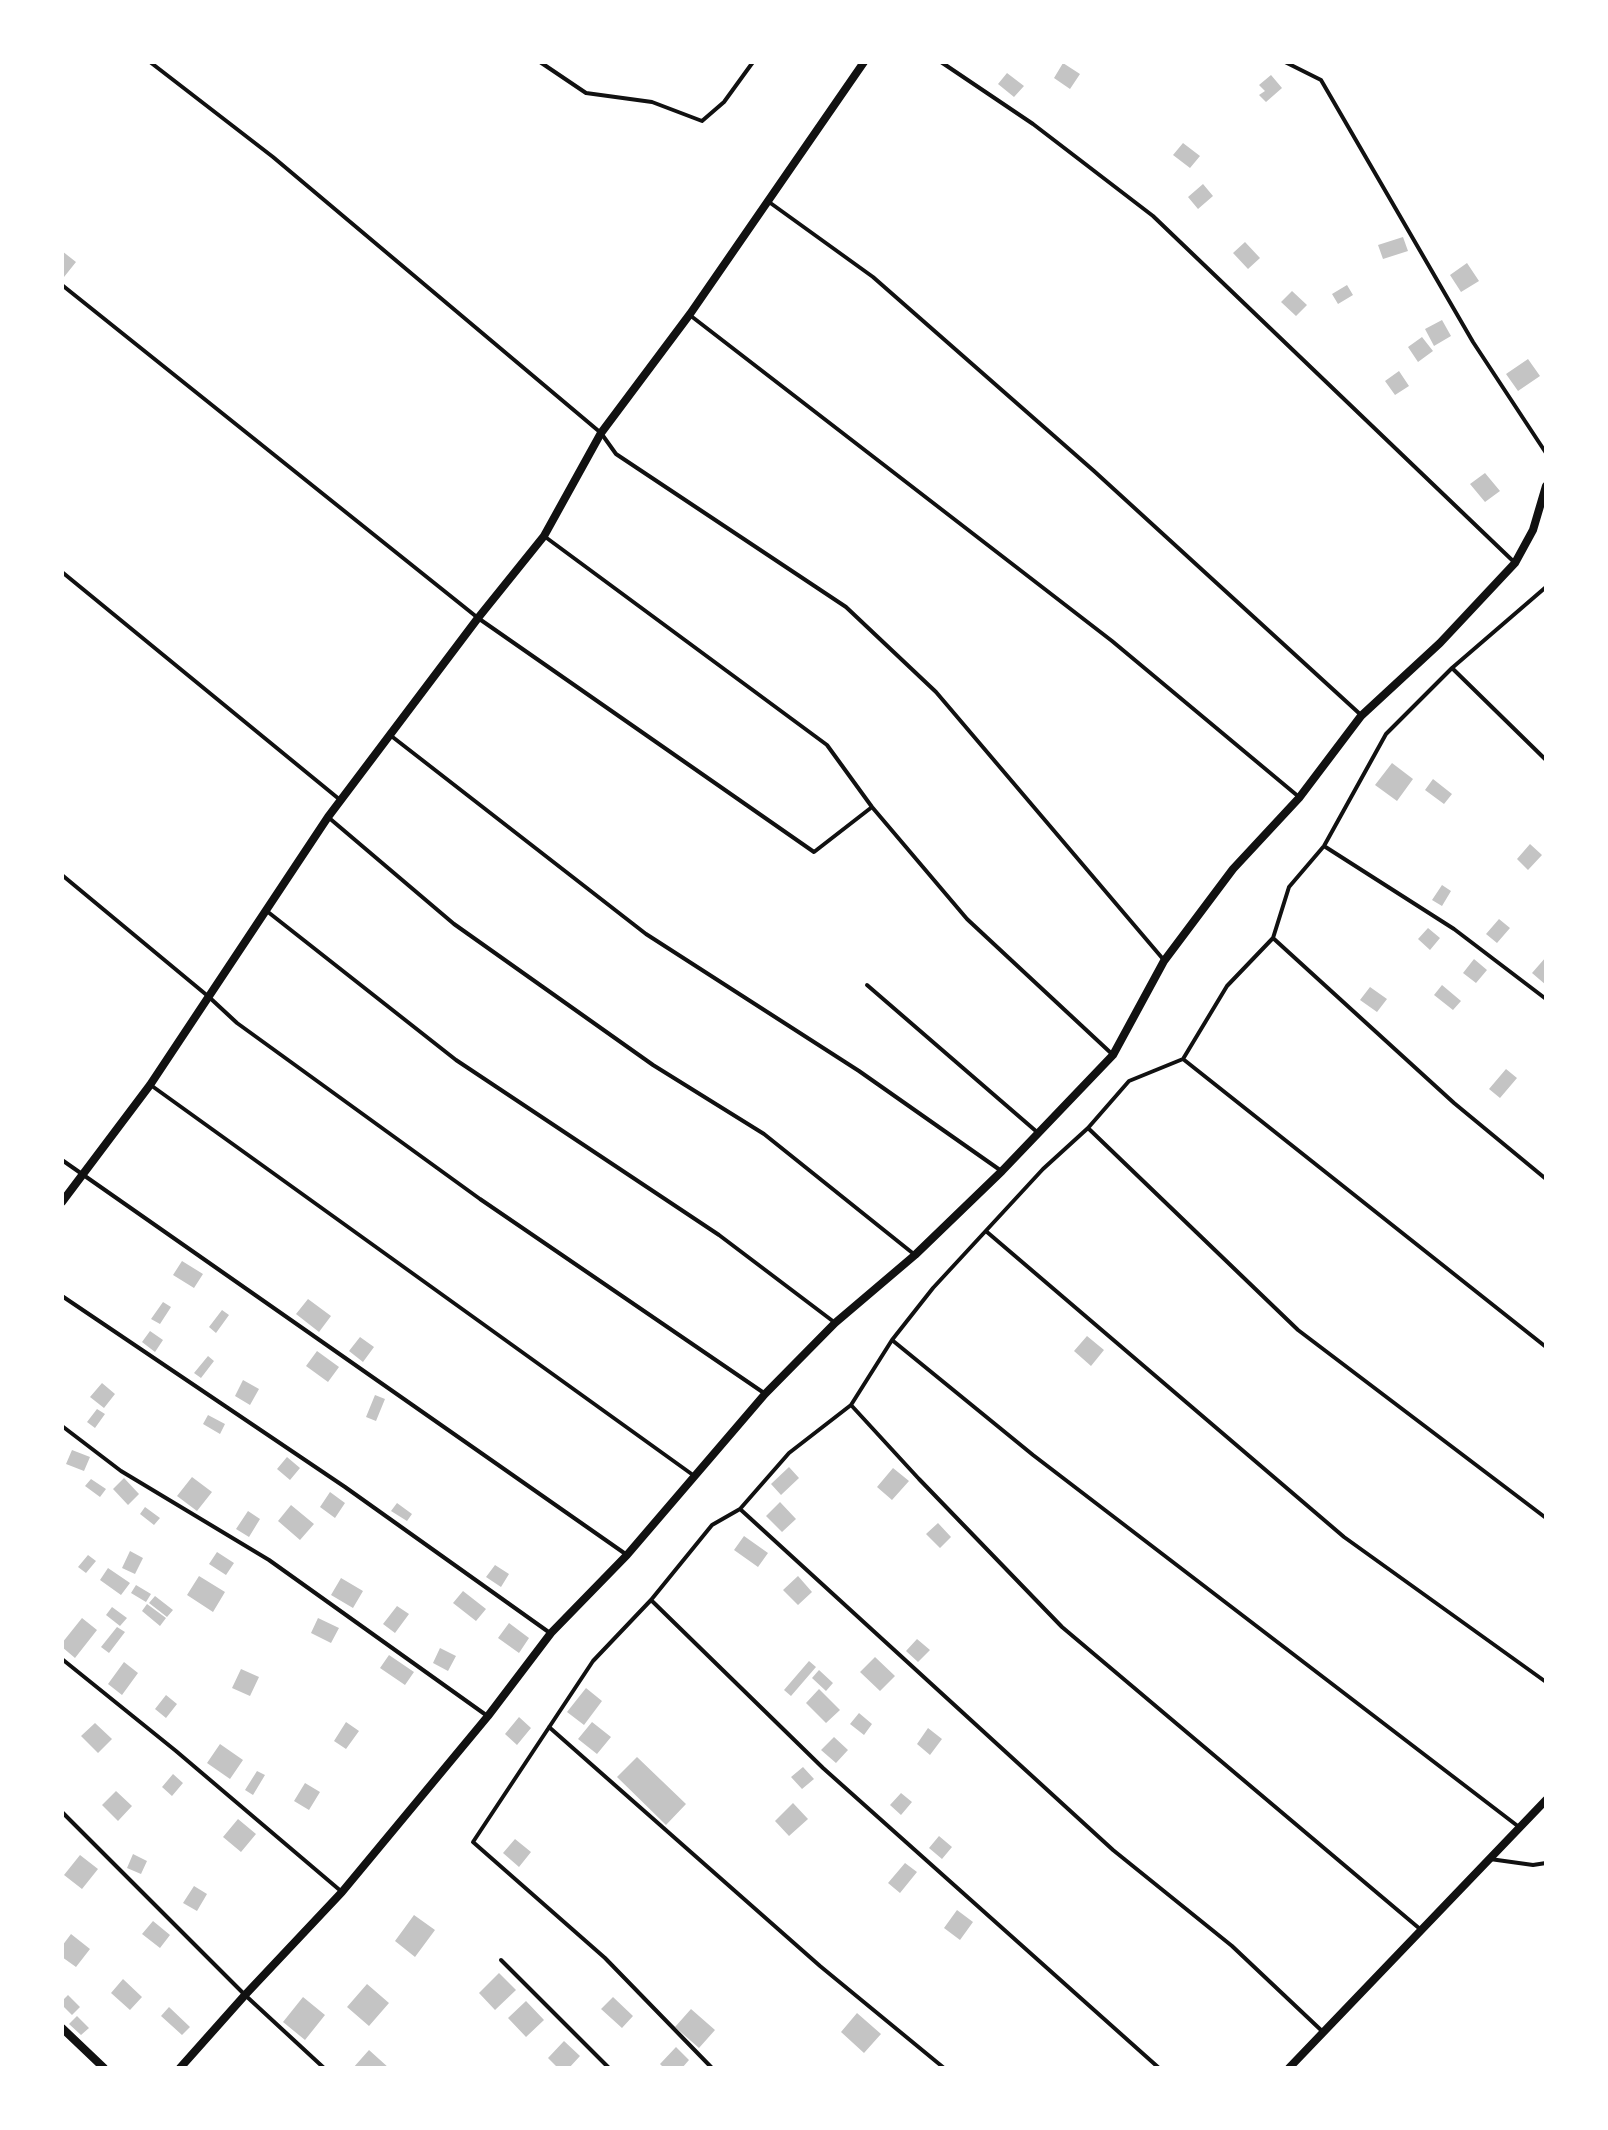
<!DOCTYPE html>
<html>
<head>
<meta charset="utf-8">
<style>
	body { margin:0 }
	#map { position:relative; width:1608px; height:2130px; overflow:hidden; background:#fff; font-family:Rubik,sans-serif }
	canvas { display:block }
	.frame { position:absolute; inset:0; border:64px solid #fff; pointer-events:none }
</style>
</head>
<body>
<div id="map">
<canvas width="1608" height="2130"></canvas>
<div class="frame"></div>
</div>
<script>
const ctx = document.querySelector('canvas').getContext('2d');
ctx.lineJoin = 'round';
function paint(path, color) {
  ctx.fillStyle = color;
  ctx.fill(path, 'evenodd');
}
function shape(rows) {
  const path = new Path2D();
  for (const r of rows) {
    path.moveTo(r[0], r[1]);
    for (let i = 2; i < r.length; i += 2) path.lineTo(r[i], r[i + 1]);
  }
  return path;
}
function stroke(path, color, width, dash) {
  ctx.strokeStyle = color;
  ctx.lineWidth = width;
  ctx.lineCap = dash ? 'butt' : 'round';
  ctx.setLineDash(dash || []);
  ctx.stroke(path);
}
paint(shape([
	[1063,63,1080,74,1070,89,1054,78],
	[1007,73,1024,86,1014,97,998,84],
	[1271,75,1282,88,1266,102,1259,95,1265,91,1259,85],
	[1183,143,1200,156,1190,168,1173,155],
	[1203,184,1213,196,1198,209,1188,197],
	[1403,237,1408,251,1383,259,1378,245],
	[1245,242,1260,258,1248,269,1233,253],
	[62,251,76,262,64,277,62,275],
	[1467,263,1479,281,1461,292,1450,275],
	[1347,285,1353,295,1338,304,1332,294],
	[1292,291,1307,305,1296,316,1281,302],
	[1442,320,1451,336,1434,346,1425,329],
	[1422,337,1433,351,1418,362,1408,347],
	[1528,359,1540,376,1518,391,1506,374],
	[1399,371,1409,386,1395,395,1385,381],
	[1485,473,1500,491,1485,502,1470,484],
	[1392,763,1413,779,1397,801,1375,785],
	[1433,779,1452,794,1444,804,1425,790],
	[1530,844,1542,855,1528,870,1517,859],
	[1442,885,1451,891,1442,906,1432,900],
	[1499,919,1510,928,1497,943,1486,934],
	[1428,928,1440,938,1430,950,1418,939],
	[1546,957,1546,985,1532,973],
	[1474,959,1487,970,1476,983,1463,973],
	[1442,985,1461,1001,1453,1010,1434,995],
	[1370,987,1387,999,1377,1012,1360,1000],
	[1506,1069,1517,1078,1500,1098,1489,1089],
	[182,1261,203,1274,194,1288,173,1275],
	[308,1299,331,1316,319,1332,296,1314],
	[163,1302,171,1307,160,1324,151,1319],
	[222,1310,229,1315,216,1333,209,1327],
	[150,1331,163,1340,155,1352,142,1342],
	[1087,1336,1104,1350,1091,1366,1074,1351],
	[360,1337,374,1347,363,1362,349,1351],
	[317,1351,339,1367,328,1382,306,1366],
	[208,1356,214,1361,201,1378,194,1373],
	[243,1380,259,1389,250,1405,235,1396],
	[102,1383,115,1394,104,1408,90,1397],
	[375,1395,385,1399,376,1421,366,1417],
	[97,1409,105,1414,95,1428,87,1422],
	[208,1415,225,1424,220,1434,203,1424],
	[72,1450,90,1457,84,1471,66,1464],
	[287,1457,300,1468,290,1480,277,1469],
	[789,1467,799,1478,781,1495,771,1484],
	[893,1468,909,1481,892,1500,877,1487],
	[192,1477,212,1492,197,1511,177,1496],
	[124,1478,139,1494,128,1505,113,1489],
	[91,1479,106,1489,100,1497,85,1486],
	[330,1492,345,1503,335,1518,320,1507],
	[780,1502,796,1519,782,1532,766,1516],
	[397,1503,412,1514,407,1521,391,1511],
	[291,1505,314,1524,300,1540,278,1521],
	[145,1507,160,1518,154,1525,140,1514],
	[248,1511,260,1519,249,1537,236,1529],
	[938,1523,951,1537,940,1548,926,1534],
	[744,1536,768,1553,758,1567,734,1550],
	[130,1551,143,1558,135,1574,122,1568],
	[217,1552,234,1563,226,1575,209,1564],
	[88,1555,96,1561,86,1573,78,1567],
	[495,1565,509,1574,501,1587,486,1577],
	[108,1568,130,1583,121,1595,100,1580],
	[199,1576,225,1592,213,1612,187,1595],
	[798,1576,812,1592,798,1605,783,1590],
	[341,1578,363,1591,353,1608,331,1595],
	[136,1585,151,1594,146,1602,131,1593],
	[463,1591,486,1609,476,1621,453,1603],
	[155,1596,173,1610,167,1617,149,1603],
	[147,1604,166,1618,160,1626,142,1611],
	[397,1606,409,1614,395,1633,383,1624],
	[112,1607,127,1618,120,1626,106,1615],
	[82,1618,97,1630,75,1658,62,1647,62,1643],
	[318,1618,339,1628,331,1643,311,1633],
	[509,1623,529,1638,519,1653,498,1638],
	[117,1627,125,1632,109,1653,101,1647],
	[917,1639,930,1650,918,1662,906,1651],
	[440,1648,456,1656,448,1671,433,1663],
	[389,1655,414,1672,405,1685,380,1668],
	[875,1657,895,1676,880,1691,860,1672],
	[809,1661,816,1667,791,1696,784,1690],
	[124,1662,138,1673,122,1695,108,1684],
	[241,1669,259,1677,250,1696,232,1688],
	[819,1670,833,1683,826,1691,812,1678],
	[586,1688,602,1701,584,1725,567,1712],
	[819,1689,840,1710,826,1723,806,1703],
	[166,1695,177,1704,166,1718,155,1709],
	[859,1713,872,1724,864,1735,850,1724],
	[519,1717,531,1728,517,1745,505,1734],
	[346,1722,359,1731,346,1749,334,1741],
	[592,1722,611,1737,597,1754,578,1739],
	[95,1723,112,1739,98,1753,81,1736],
	[928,1728,942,1739,930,1755,917,1744],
	[834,1737,848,1750,836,1763,821,1750],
	[220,1744,243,1760,230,1779,207,1763],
	[637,1757,686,1804,666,1825,617,1777],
	[803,1767,814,1779,802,1789,791,1777],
	[257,1771,265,1775,253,1795,245,1790],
	[173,1774,183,1783,172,1796,162,1787],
	[305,1783,320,1792,309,1810,294,1801],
	[116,1791,132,1806,118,1821,102,1805],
	[901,1793,912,1802,901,1815,890,1805],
	[793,1803,808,1819,789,1836,775,1821],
	[238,1819,256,1834,241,1852,223,1837],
	[939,1836,952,1847,942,1859,929,1848],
	[515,1839,531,1852,519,1867,503,1853],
	[133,1854,147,1861,141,1874,127,1868],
	[80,1855,98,1869,82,1889,64,1875],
	[905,1863,917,1872,900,1893,888,1883],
	[194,1886,207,1894,197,1911,183,1903],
	[957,1910,973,1922,960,1940,944,1928],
	[414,1915,435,1930,415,1957,395,1941],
	[153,1921,170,1935,160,1948,142,1934],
	[71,1934,90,1949,76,1967,62,1957,62,1946],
	[499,1973,516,1990,495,2010,479,1993],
	[123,1979,142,1997,130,2010,111,1993],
	[367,1984,389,2003,369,2026,347,2007],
	[68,1995,80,2007,72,2015,62,2005,62,2001],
	[303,1997,325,2015,305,2040,283,2022],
	[613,1997,633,2016,622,2028,601,2009],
	[526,2001,544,2020,526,2037,508,2018],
	[169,2007,190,2027,182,2035,161,2016],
	[691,2009,715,2030,699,2048,675,2027],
	[857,2013,881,2034,864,2053,841,2032],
	[77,2016,89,2028,81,2035,69,2024],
	[564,2041,580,2056,569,2068,558,2068,548,2058],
	[676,2047,689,2060,682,2068,664,2068,660,2064],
	[369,2050,389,2068,353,2068]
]), '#c4c4c4');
stroke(shape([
	[150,62,273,157,601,433,616,454,846,607,936,692,1163,959],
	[540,62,586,93,652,102,702,121,724,102,753,62],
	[941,62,1033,124,1153,216,1513,561],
	[1285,62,1321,80,1473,342,1546,453],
	[769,202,873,277,1094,471,1361,715],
	[62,285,478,618,814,852,872,807],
	[691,316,1112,641,1299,797],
	[544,536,827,745,872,807,967,919,1112,1054],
	[62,572,339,799],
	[1452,668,1546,760],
	[390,735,646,934,859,1071,1000,1170],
	[328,817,454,924,653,1065,764,1134,915,1255],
	[1324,846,1454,929,1546,999],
	[62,875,209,997,237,1023,480,1199,764,1393],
	[268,912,456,1060,719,1235,834,1322],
	[1273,938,1454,1103,1546,1179],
	[867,985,1037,1132],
	[1183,1059,1546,1347],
	[152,1086,693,1475],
	[1088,1128,1298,1330,1546,1518],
	[62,1160,627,1555],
	[987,1232,1344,1537,1546,1682],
	[62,1296,345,1487,550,1633],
	[892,1340,1033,1455,1519,1827],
	[62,1426,121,1471,269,1560,486,1715],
	[740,1509,1113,1850,1232,1946,1322,2031],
	[651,1600,823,1768,1159,2068],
	[62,1659,176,1751,342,1892],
	[549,1727,820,1966,944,2068],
	[62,1812,245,1995,324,2068],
	[1490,1859,1533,1865,1546,1863],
	[1420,1929,1062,1627,919,1479,851,1405,892,1340,933,1288,1043,1169,1088,1128,1129,1081,1183,1059,1227,986,1273,938,1289,887,1324,846,1386,734,1452,668,1546,587],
	[501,1960,609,2068],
	[712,2068,605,1958,473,1842,593,1661,651,1600,712,1525,740,1509,789,1453,851,1405]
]), '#111', 4);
stroke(shape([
	[62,1202,150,1085,328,817,478,618,544,536,601,433,690,314,864,62],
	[62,2028,104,2068],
	[180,2068,245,1995,342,1892,488,1716,551,1633,627,1555,765,1394,835,1323,915,1255,1002,1171,1113,1055,1164,961,1233,869,1299,798,1361,716,1440,643,1515,563,1533,530,1546,486],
	[1289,2068,1546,1800]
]), '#111', 8);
</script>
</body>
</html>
